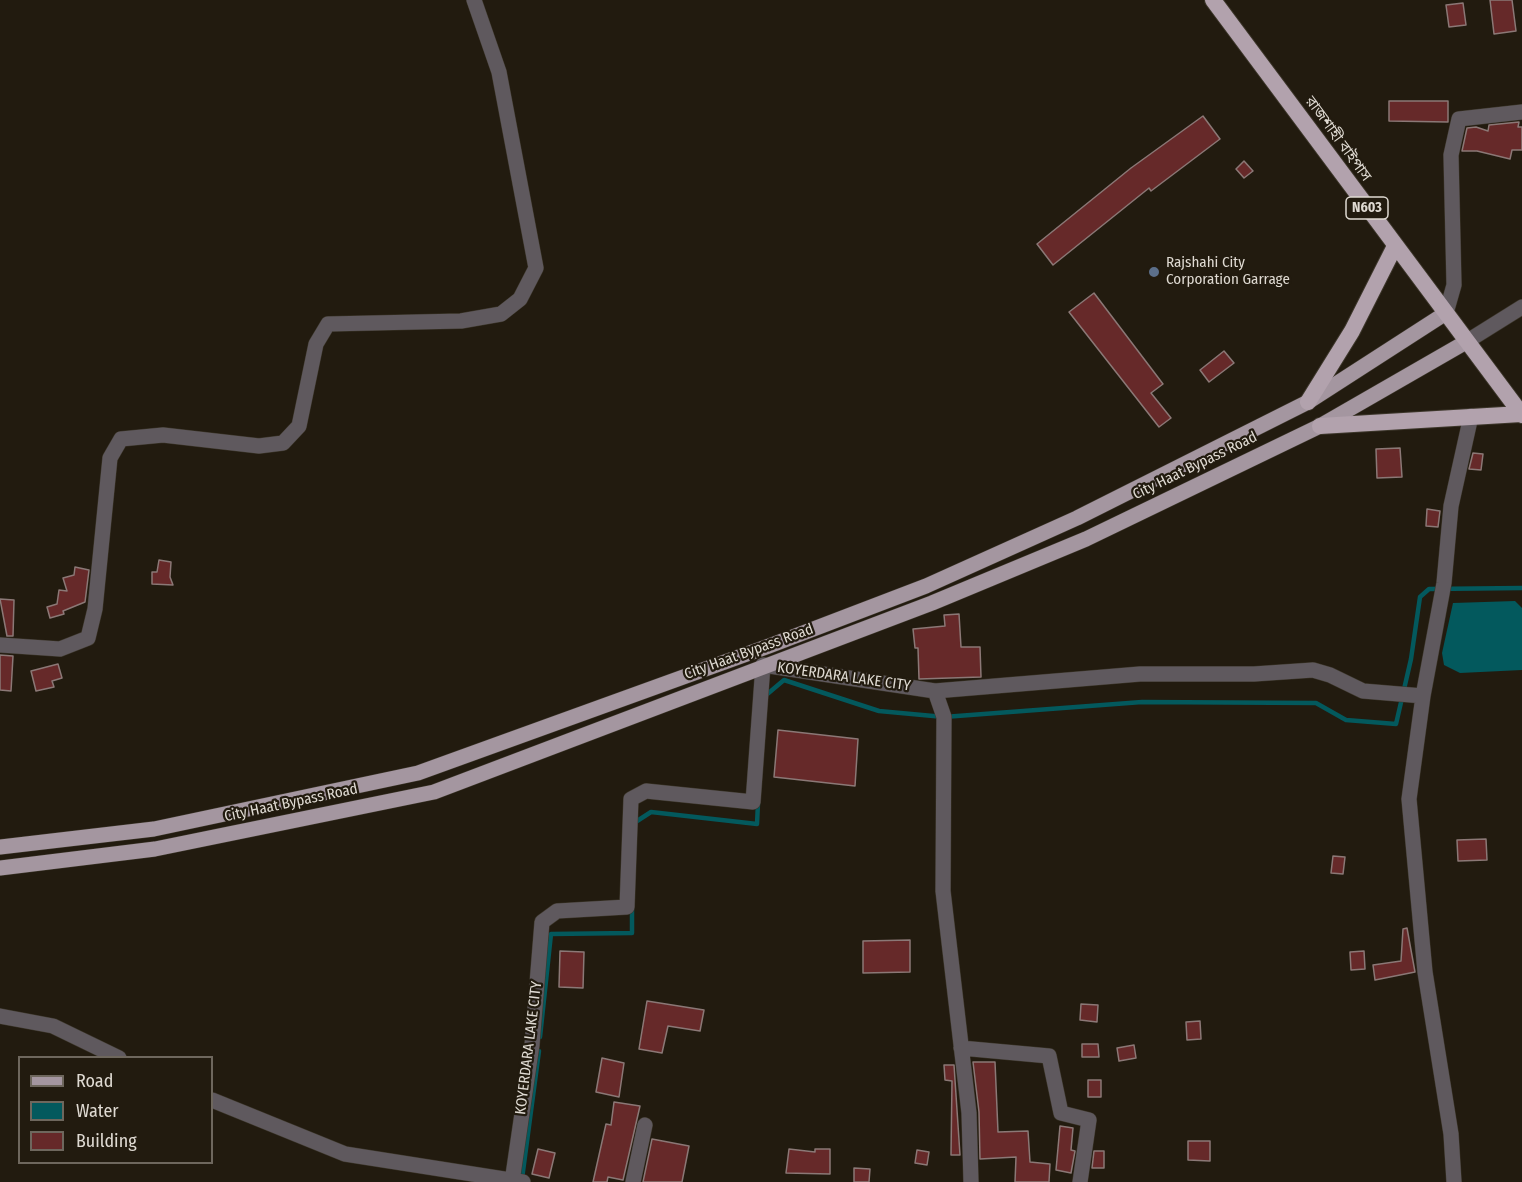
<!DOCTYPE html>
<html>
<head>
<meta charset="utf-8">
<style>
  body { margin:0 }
  #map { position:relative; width:1522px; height:1182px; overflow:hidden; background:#221b0f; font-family:"Fira Sans Condensed",sans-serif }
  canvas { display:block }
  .legend { position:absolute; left:18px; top:1056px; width:195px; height:108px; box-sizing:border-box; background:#221b0f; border:2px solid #6e675d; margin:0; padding:8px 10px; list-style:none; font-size:18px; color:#dfdad2 }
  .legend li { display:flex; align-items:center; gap:12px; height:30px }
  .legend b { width:30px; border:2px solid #6e675d }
</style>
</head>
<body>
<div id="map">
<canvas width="1522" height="1182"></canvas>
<ul class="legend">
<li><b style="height:8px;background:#a496a0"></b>Road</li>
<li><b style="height:16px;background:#03595d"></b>Water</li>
<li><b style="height:16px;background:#662929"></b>Building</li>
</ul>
</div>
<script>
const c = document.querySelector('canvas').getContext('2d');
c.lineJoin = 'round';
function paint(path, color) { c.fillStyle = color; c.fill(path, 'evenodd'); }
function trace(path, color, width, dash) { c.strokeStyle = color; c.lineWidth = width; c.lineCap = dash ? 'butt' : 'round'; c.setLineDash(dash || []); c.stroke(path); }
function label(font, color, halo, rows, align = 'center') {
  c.font = font + ' "Fira Sans Condensed","Noto Sans Bengali",sans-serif'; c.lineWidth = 4.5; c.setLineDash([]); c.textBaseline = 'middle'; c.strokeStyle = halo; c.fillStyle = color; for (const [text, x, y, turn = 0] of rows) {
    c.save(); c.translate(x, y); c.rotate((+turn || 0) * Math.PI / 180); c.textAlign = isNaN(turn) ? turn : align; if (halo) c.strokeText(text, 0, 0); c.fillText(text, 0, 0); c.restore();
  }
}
paint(new Path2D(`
  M1515 601 1522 608V670L1460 673 1444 665 1442 653 1453 603Z`), '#03595d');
trace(new Path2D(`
  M765 696 784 680 879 711 944 717 1142 702 1316 703 1346 720 1396 724 1411 659 1420 597 1429 589 1522 588
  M634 823 651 812 757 824 758 803
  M540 1037 551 934 632 933V909
  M522 1179 539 1051`), '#03595d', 4.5);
const building = new Path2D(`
  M1490 0H1512L1516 31 1494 34Z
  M1463 3 1466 25 1449 27 1446 5Z
  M1389 101H1448V122L1389 121Z
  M1203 116 1220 139 1151 191 1149 188 1053 265 1037 244 1131 168Z
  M1519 122 1518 127H1522V150H1512L1510 159 1477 151H1462L1467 128 1476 127 1488 131 1489 125Z
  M1244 161 1253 171 1244 178 1236 169Z
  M1094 293 1163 384 1151 393 1171 418 1159 427 1069 312Z
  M1224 351 1234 363 1209 382 1200 370Z
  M1400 448 1402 477 1377 478 1376 449Z
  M1473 453 1483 454 1481 470 1469 469Z
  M1427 509 1440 511 1438 527 1426 526Z
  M159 560 171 562 170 577 173 585 152 584V572H157Z
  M75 567 89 570 85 602 63 611 64 614 50 618 47 607 57 604 59 590 67 591 63 578 74 575Z
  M0 599 14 600 13 636H7Z
  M959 614 961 647H980L981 677 919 679 918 648H915L913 629 945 626 944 615Z
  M0 655 13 656 11 691 0 690Z
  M58 664 62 678 52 681 54 687 36 691 31 671Z
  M778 730 858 739 855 786 774 777Z
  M1486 839 1487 860 1458 861 1457 840Z
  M1333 856 1345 857 1343 874 1331 873Z
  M1407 928 1415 972 1375 980 1373 965 1401 961 1403 929Z
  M910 940V972L863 973V941Z
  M560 951 584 952 583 988 559 987Z
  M1364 951 1365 969 1351 970 1350 952Z
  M647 1001 704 1010 700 1031 668 1026 662 1053 639 1049Z
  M1081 1004 1098 1005 1097 1022 1080 1020Z
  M1200 1021 1201 1039 1187 1040 1186 1022Z
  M1082 1044H1098L1099 1057H1082Z
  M1134 1045 1136 1058 1119 1061 1117 1048Z
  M602 1058 624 1063 619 1097 596 1092Z
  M973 1062H995L998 1132 1028 1131 1030 1162 1050 1164 1049 1182H1015L1016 1157 980 1159 979 1112Z
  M944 1065H954L960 1155H951L952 1081 945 1080Z
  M1088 1080H1101V1097H1088Z
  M614 1102 640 1106 623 1180 608 1177 607 1182H593L606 1124 611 1125Z
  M1060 1126 1073 1128 1071 1150 1075 1151 1071 1173 1056 1170Z
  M652 1139 689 1146 682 1182H643Z
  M1188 1141H1210V1161L1188 1160Z
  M538 1149 555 1153 549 1178 532 1174Z
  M789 1149 815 1152V1149H830V1174L786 1173Z
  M917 1150 929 1152 927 1165 915 1163Z
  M1094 1151H1104V1168H1092Z
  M854 1168 870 1169 869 1182H854Z`);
paint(building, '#662929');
trace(building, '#8b7876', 1.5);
const minor = new Path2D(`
  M1446 313 1454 285 1451 155 1459 119 1522 112
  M1466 342 1522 307
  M0 645 60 649 88 638 95 609 110 458 121 439 163 435 259 446 283 443 299 426 316 344 328 324 461 321 501 314 520 299 536 268 499 72 474 0
  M935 691 944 717 943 891 969 1113 971 1182
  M0 1016 53 1026 119 1058
  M961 1048 1049 1056 1061 1113 1089 1120 1080 1182
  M212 1100 345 1154 523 1182
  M512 1182 532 1045 542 922 557 911 627 907 631 799 646 791 753 802 763 665 935 691 1140 674H1254L1313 670 1330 675 1363 691 1423 696
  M633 1182 645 1125
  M1454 1182 1451 1134 1425 972 1409 799 1423 696 1444 583 1451 506 1471 416`);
const primary = new Path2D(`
  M0 847 154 829 418 773 769 646 926 586 1077 518 1308 402 1446 313
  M0 868 155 849 434 792 932 603 1086 539 1320 426 1466 342`);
const trunk = new Path2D(`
  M1213 0 1522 415
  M1308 402 1352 331 1395 246
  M1320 426 1521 414`);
trace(minor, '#3c362a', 16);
trace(primary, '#3c362a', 16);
trace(trunk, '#3c362a', 18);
trace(minor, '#5f595e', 15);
trace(primary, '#a496a0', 15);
trace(trunk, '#b2a2ad', 16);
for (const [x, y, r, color] of [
  [1154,272,6,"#5c6f8a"]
]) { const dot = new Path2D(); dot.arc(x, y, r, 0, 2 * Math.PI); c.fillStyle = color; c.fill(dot); trace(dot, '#221b0f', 2); }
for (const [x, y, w] of [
  [1367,208,42]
]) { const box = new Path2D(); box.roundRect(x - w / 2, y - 11, w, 22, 4.5); c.fillStyle = '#221b0f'; c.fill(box); trace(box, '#dfdad2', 1.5); }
label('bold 14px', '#dfdad2', null, [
  ["N603",1367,208]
]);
label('15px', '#dfdad2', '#221b0f', [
  ["রাজশাহী বাইপাস",1338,139,54],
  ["City Haat Bypass Road",1195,466,-26],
  ["City Haat Bypass Road",749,652,-20],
  ["KOYERDARA LAKE CITY",844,677,8],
  ["City Haat Bypass Road",291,803,-12],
  ["KOYERDARA LAKE CITY",529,1048,-83]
]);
label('15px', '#dfdad2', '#221b0f', [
  ["Rajshahi City",1166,263],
  ["Corporation Garrage",1166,280]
], 'left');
</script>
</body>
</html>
